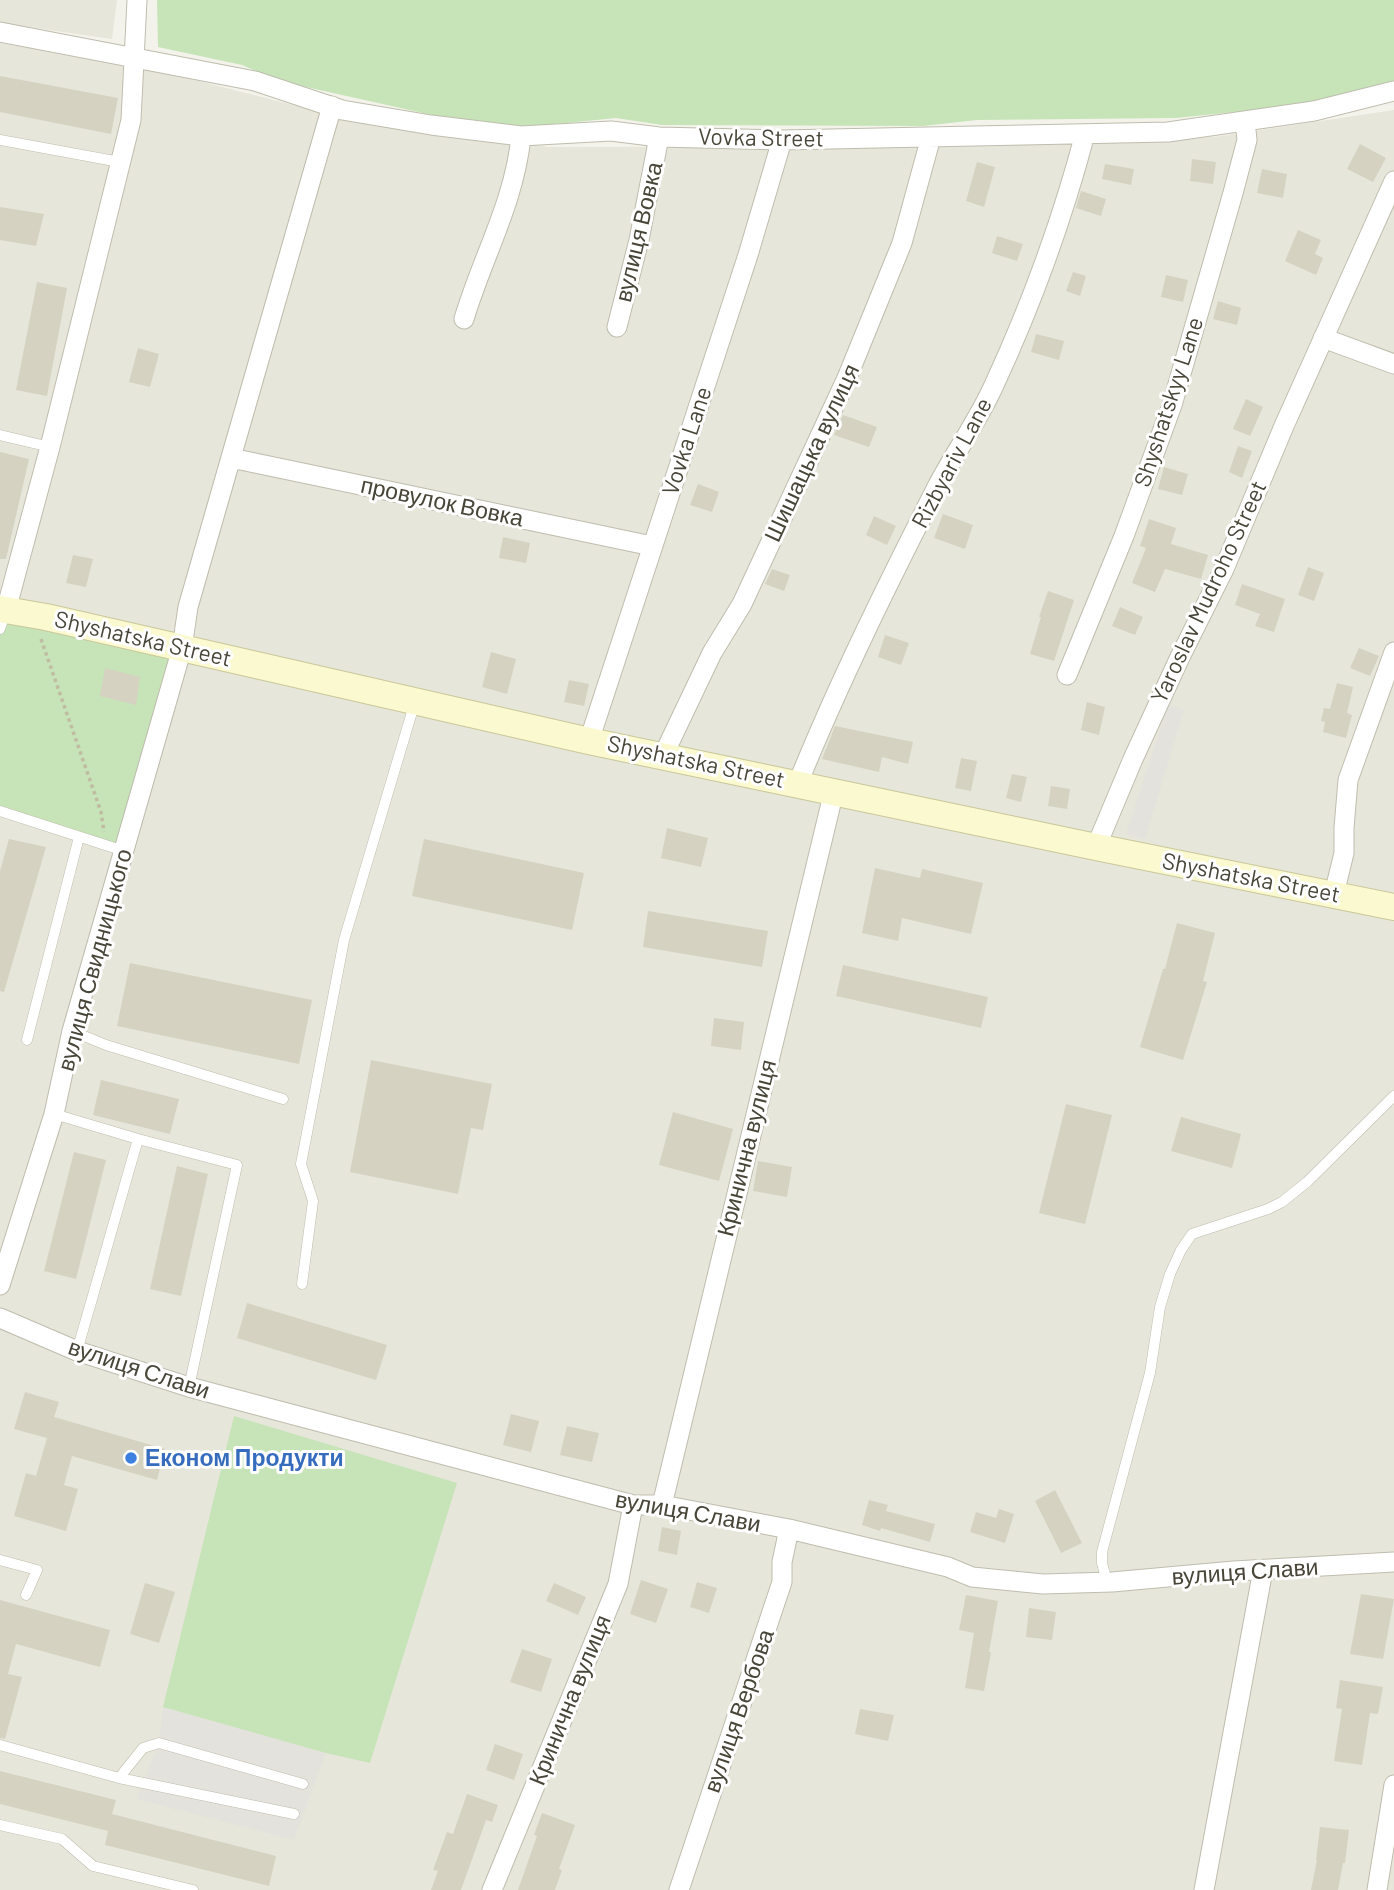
<!DOCTYPE html>
<html>
<head>
<meta charset="utf-8">
<style>
  body { margin:0 }
  canvas { display:block; background:#f4f3eb }
</style>
</head>
<body>
<canvas width="1394" height="1890"></canvas>
<script>
const c = document.querySelector('canvas').getContext('2d');
c.lineJoin = 'round';
function paint(path, color) { c.fillStyle = color; c.fill(path, 'evenodd'); }
function trace(path, color, width, dash) { c.strokeStyle = color; c.lineWidth = width; c.lineCap = dash ? 'butt' : 'round'; c.setLineDash(dash || []); c.stroke(path); }
function label(font, color, halo, rows, align = 'center') {
  c.font = font + ' Barlow,sans-serif'; c.lineWidth = 6; c.setLineDash([]); c.textBaseline = 'middle'; c.strokeStyle = halo; c.fillStyle = color; for (const [text, x, y, turn = 0] of rows) {
    c.save(); c.translate(x, y); c.rotate((+turn || 0) * Math.PI / 180); c.textAlign = isNaN(turn) ? turn : align; if (halo) c.strokeText(text, 0, 0); c.fillText(text, 0, 0); c.restore();
  }
}
paint(new Path2D(`
  M0 0H117L112 39 0 23Z
  M0 43 144 67 348 119 548 147 984 146 1214 137 1394 110V1890H0Z`), '#e7e6da');
paint(new Path2D(`
  M1168 705 1184 710 1145 839 1126 834Z
  M163 1707 326 1753 294 1840 136 1799 159 1743Z`), '#e4e2dc');
paint(new Path2D(`
  M157 0H1394V84L1293 106 1176 118 977 120 923 126 662 125 616 118 526 127 432 115 279 81 242 65 158 47Z
  M6 610 182 648 124 851 0 811V629Z
  M234 1416 457 1483 370 1763 326 1753 163 1707Z`), '#c6e4b8');
paint(new Path2D(`
  M0 76 118 98 111 134 0 112Z
  M1360 144 1386 158 1373 182 1347 169Z
  M1192 159 1216 162 1213 184 1190 181Z
  M977 162 995 167 984 207 966 201Z
  M1105 164 1134 169 1131 185 1102 179Z
  M1262 169 1287 174 1283 198 1257 193Z
  M1081 191 1106 199 1101 216 1076 208Z
  M0 207 44 214 36 246 0 240Z
  M1298 230 1321 240 1315 254 1323 258 1316 275 1285 261Z
  M997 236 1023 244 1017 261 992 253Z
  M1073 272 1086 276 1080 296 1066 291Z
  M1166 275 1188 280 1183 302 1161 297Z
  M37 282 67 288 47 396 16 390Z
  M1218 301 1241 308 1237 325 1213 319Z
  M1036 334 1064 341 1059 360 1031 352Z
  M138 348 159 354 150 387 129 382Z
  M1246 399 1263 407 1250 436 1233 429Z
  M843 415 877 427 869 447 834 435Z
  M1238 446 1252 451 1242 478 1229 472Z
  M0 452 29 459 6 559H0Z
  M1164 467 1188 474 1182 495 1158 489Z
  M698 484 719 492 712 512 690 505Z
  M943 514 973 525 965 549 934 538Z
  M874 516 896 526 887 545 866 535Z
  M1149 519 1176 528 1171 544 1208 555 1201 579 1165 569 1155 592 1132 583 1146 548 1140 546Z
  M503 537 530 543 526 563 499 558Z
  M73 555 93 559 86 587 66 583Z
  M1308 567 1324 573 1314 601 1298 595Z
  M772 569 790 575 784 591 765 584Z
  M1242 584 1285 599 1274 632 1255 626 1260 614 1235 605Z
  M1048 591 1074 600 1054 661 1030 654 1041 617H1039Z
  M1120 607 1143 617 1135 635 1112 626Z
  M885 635 909 643 901 665 878 657Z
  M1359 648 1379 656 1370 676 1350 668Z
  M491 652 516 659 507 694 482 687Z
  M105 668 140 677 136 705 100 696Z
  M569 680 589 684 584 706 564 702Z
  M1337 683 1353 687 1347 713 1352 715 1346 738 1323 732 1325 722 1321 721 1324 708 1330 709Z
  M1087 702 1105 707 1099 735 1081 730Z
  M835 726 913 742 908 764 882 757 879 772 822 759Z
  M961 758 977 761 971 791 955 788Z
  M1012 774 1027 777 1021 802 1006 798Z
  M1051 786 1070 789 1067 809 1048 806Z
  M667 828 708 838 701 867 661 858Z
  M9 839 46 847 4 992 0 991V871Z
  M424 839 584 873 572 930 412 896Z
  M875 868 920 878 922 869 983 883 971 934 902 918 898 941 862 933Z
  M648 911 768 931 762 967 643 947Z
  M1177 923 1215 933 1203 981 1207 982 1183 1060 1140 1047 1163 969H1165Z
  M130 963 312 1000 299 1064 117 1026Z
  M843 965 988 997 981 1028 836 996Z
  M714 1018 744 1022 741 1050 711 1046Z
  M371 1060 492 1084 483 1130 471 1128 458 1194 350 1172Z
  M101 1080 179 1099 170 1134 93 1115Z
  M1066 1104 1112 1115 1085 1224 1039 1213Z
  M673 1112 733 1129 719 1181 659 1165Z
  M1181 1117 1241 1134 1232 1168 1171 1151Z
  M74 1152 106 1160 76 1279 44 1271Z
  M758 1161 792 1167 787 1197 753 1191Z
  M177 1166 208 1174 181 1296 150 1289Z
  M247 1303 387 1345 376 1380 237 1338Z
  M25 1392 59 1402 54 1417 165 1449 157 1480 72 1456 64 1485 78 1489 66 1531 14 1516 26 1473 36 1476 47 1438 14 1429Z
  M511 1414 539 1421 531 1452 503 1445Z
  M567 1426 599 1433 592 1462 560 1455Z
  M1055 1490 1082 1543 1061 1553 1035 1501Z
  M869 1500 888 1505 886 1511 935 1524 930 1542 881 1528 880 1531 862 1525Z
  M999 1509 1014 1514 1005 1543 970 1532 976 1512 996 1518Z
  M662 1527 681 1531 677 1555 658 1551Z
  M641 1580 668 1589 656 1623 630 1614Z
  M697 1582 717 1588 709 1613 690 1607Z
  M145 1583 175 1592 159 1643 130 1634Z
  M554 1583 586 1597 578 1615 546 1601Z
  M1361 1594 1394 1599 1383 1659 1350 1654Z
  M966 1595 998 1601 989 1652H991L984 1691 965 1688 974 1633 959 1630Z
  M0 1600 110 1630 100 1667 16 1644 8 1674 22 1677 5 1739 0 1738Z
  M1029 1608 1056 1612 1052 1640 1026 1637Z
  M522 1649 552 1659 541 1692 510 1682Z
  M1340 1680 1383 1687 1378 1714 1370 1713 1362 1765 1334 1761 1342 1709 1336 1708Z
  M860 1709 894 1715 888 1741 855 1734Z
  M495 1744 523 1754 514 1780 486 1770Z
  M0 1771 116 1800 112 1814 276 1856 269 1886 105 1845 108 1831 0 1804Z
  M467 1794 498 1805 492 1822 486 1820 461 1890H431L438 1871 433 1870 447 1832 453 1834Z
  M542 1813 575 1825 559 1869 562 1870 555 1890H518L537 1836 534 1835Z
  M1320 1827 1349 1830 1345 1863H1343L1338 1890H1311L1317 1860H1316Z`), '#d5d2c1');
const lane = new Path2D(`
  M0 140 120 162
  M0 435 50 447
  M0 629 6 611
  M0 811 124 851
  M72 1031 106 1045 283 1099
  M27 1040 79 837
  M54 1114 138 1139 237 1165 189 1387
  M302 1284 313 1201 301 1164 344 940 415 702
  M77 1351 138 1139
  M0 1560 37 1570 26 1595
  M1107 1582 1102 1563V1552L1150 1373 1160 1307 1170 1274 1181 1250 1192 1234 1268 1209 1282 1202 1307 1182 1394 1096
  M0 1745 119 1778 143 1748 159 1743 303 1784
  M119 1778 294 1814
  M0 1825 62 1839 93 1866 193 1890`);
const street = new Path2D(`
  M0 32 255 81 342 110 431 125 521 136 611 131 659 137 782 140 1168 132 1314 111 1394 91
  M464 319C482 258 515 201 521 136
  M617 327 639 240 659 137
  M1323 338 1394 364
  M231 458 652 546
  M6 610 50 447 131 120 137 0
  M1067 675 1124 536 1172 405 1233 193 1247 140 1245 121
  M589 741 748 255 782 140
  M663 756 712 653 742 604 847 378 902 243 931 137
  M798 783C839 682 888 583 938 485 956 451 979 419 995 383 1031 305 1063 217 1085 134
  M1096 847 1133 759 1180 657 1224 569 1284 426 1394 181
  M1334 894 1344 853V828L1348 780 1394 652
  M0 1285 54 1114 72 1031 182 648 188 607 332 106
  M0 1318 77 1351 189 1387 633 1505H662L789 1529 948 1567 972 1577 1043 1584 1112 1582 1234 1571 1394 1562
  M662 1505 834 791
  M492 1890 618 1584 633 1505
  M679 1890 782 1582V1562L789 1529
  M1204 1890 1263 1570
  M1377 1890 1394 1785`);
const secondary = new Path2D(`
  M0 609 46 617 589 741 1096 847 1394 907`);
trace(lane, '#bfbdae', 11);
trace(street, '#bfbdae', 21);
trace(secondary, '#c9c89b', 28);
trace(new Path2D(`
  M41 639 101 812 104 832`), '#bfbca1', 3.5, [3.5, 3.5]);
trace(lane, '#fff', 10);
trace(street, '#fff', 19);
trace(secondary, '#faf9cf', 26);
for (const [x, y, r, color] of [
  [131,1458,7,"#3f7fe0"]
]) { const dot = new Path2D(); dot.arc(x, y, r, 0, 2 * Math.PI); c.fillStyle = color; c.fill(dot); trace(dot, '#fff', 2.5); }
label('23px', '#484539', '#fff', [
  ["Vovka Street",761,138,1],
  ["вулиця Вовка",639,232,-77],
  ["Shyshatskyy Lane",1169,402,-72],
  ["Vovka Lane",687,441,-72],
  ["Шишацька вулиця",812,453,-65],
  ["Rizbyariv Lane",952,463,-62],
  ["провулок Вовка",442,502,12],
  ["Yaroslav Mudroho Street",1209,592,-65],
  ["Shyshatska Street",143,639,13],
  ["Shyshatska Street",696,762,12],
  ["Shyshatska Street",1251,878,11],
  ["вулиця Свидницького",95,960,-75],
  ["Кринична вулиця",747,1148,-76],
  ["вулиця Слави",139,1369,18],
  ["вулиця Слави",688,1512,10],
  ["вулиця Слави",1245,1572,-4],
  ["Кринична вулиця",570,1700,-68],
  ["вулиця Вербова",739,1711,-71]
]);
label('bold 23px', '#366cbe', '#fff', [
  ["Економ Продукти",145,1458]
], 'left');
</script>
</body>
</html>
